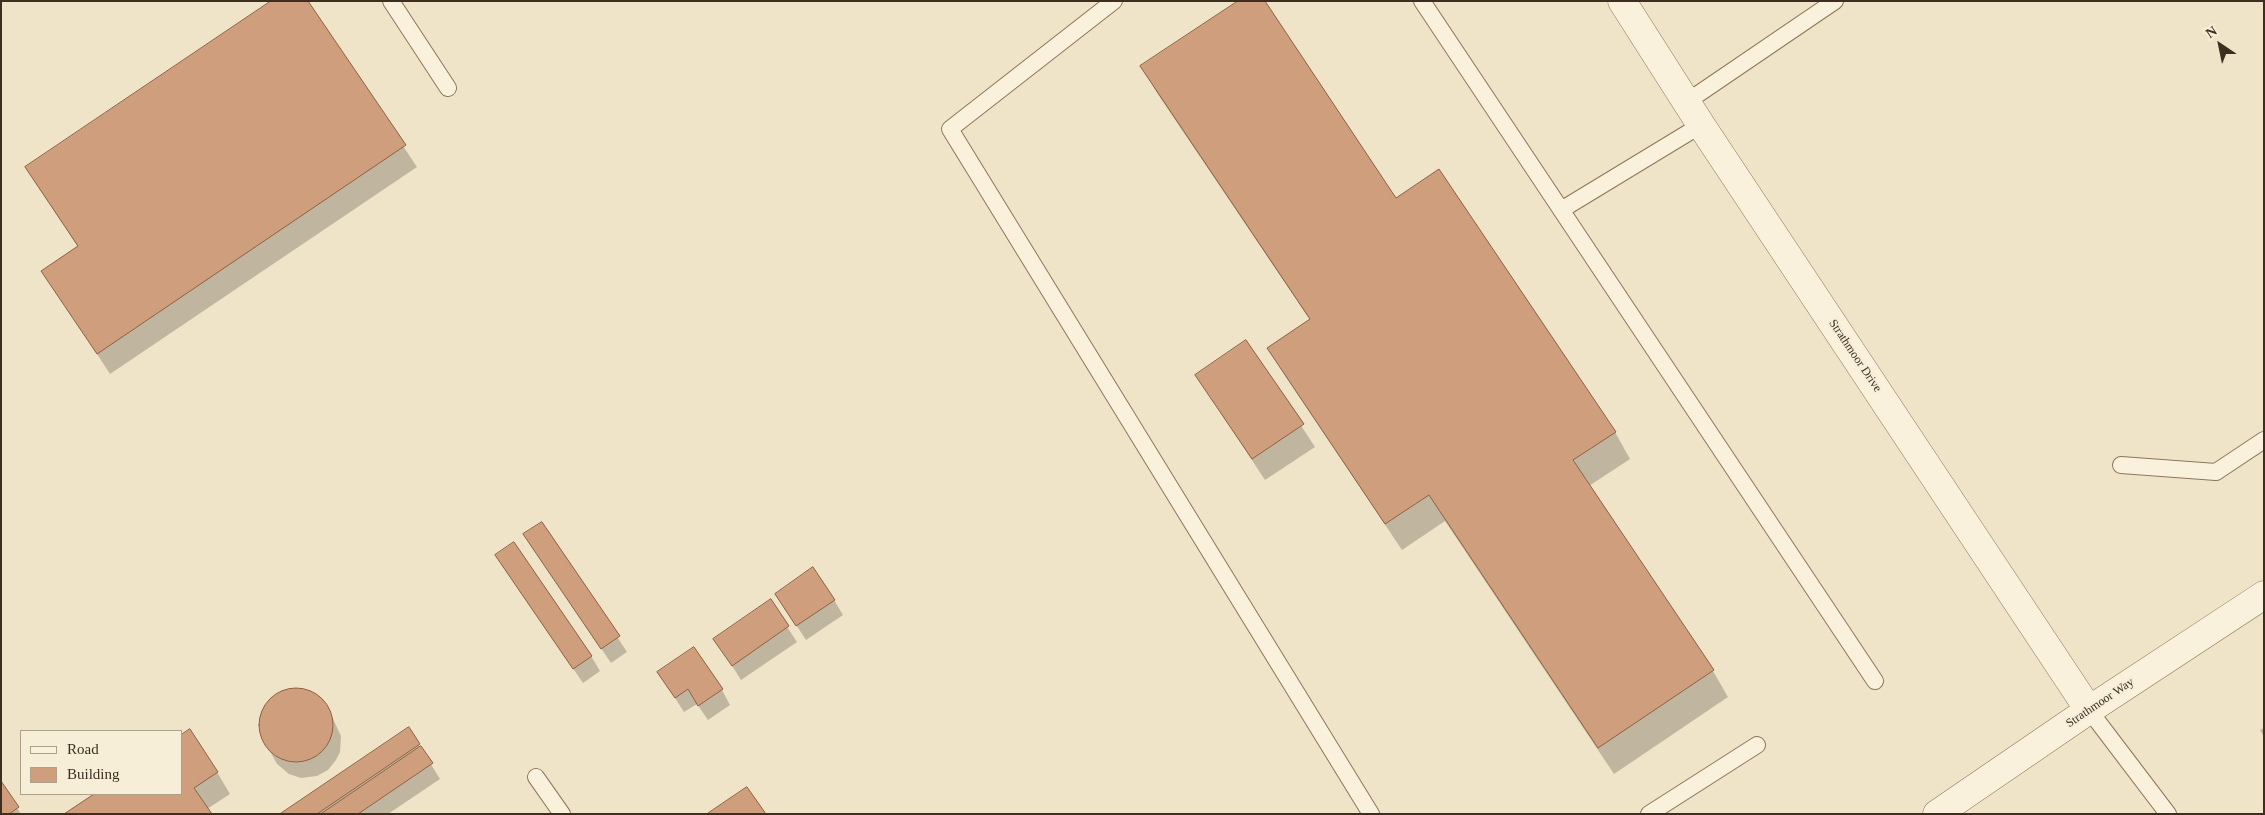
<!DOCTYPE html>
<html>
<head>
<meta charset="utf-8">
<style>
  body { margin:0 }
  #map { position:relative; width:2265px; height:815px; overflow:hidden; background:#f0e4c8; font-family:Georgia,serif }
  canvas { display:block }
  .frame { position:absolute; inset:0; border:2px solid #3d2e20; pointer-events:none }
  .legend { position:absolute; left:20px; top:730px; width:162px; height:65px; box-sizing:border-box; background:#f7eed8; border:1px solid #ada18e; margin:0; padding:6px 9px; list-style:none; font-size:15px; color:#3d2e20 }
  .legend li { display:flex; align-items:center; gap:10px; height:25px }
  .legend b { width:25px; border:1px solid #ada18e }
  .north { position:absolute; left:2195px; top:20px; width:50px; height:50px; -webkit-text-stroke:4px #f7eed8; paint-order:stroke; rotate:326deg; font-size:14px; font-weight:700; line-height:20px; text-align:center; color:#3d2e20 }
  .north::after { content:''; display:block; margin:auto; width:18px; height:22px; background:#3d2e20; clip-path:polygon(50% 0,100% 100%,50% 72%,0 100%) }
</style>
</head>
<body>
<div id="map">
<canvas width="2265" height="815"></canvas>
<div class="frame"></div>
<ul class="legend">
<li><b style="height:6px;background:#faf1dc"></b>Road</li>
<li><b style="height:14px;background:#cf9f7d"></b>Building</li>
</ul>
<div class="north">N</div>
</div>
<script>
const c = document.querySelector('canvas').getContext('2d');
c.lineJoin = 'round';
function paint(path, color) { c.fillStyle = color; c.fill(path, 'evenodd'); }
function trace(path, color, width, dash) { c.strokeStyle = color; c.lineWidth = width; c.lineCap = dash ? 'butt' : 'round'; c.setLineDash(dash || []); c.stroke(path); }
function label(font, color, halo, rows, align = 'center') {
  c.font = font + ' Georgia,serif'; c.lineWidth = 4.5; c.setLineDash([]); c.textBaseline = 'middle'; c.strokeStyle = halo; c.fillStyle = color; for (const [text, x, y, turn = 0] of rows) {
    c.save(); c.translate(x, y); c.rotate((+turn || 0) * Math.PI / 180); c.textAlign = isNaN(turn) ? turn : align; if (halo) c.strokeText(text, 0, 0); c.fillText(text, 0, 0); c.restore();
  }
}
paint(new Path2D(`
  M307 1 417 167 110 374 43 271 78 247 26 168Z
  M1142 67 1396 200 1615 432 1630 459 1589 486 1713 671 1728 697 1614 774 1445 521 1402 550 1284 374 1269 348 1310 320 1157 93Z
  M1246 341 1315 447 1265 480 1196 375Z
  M542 523 627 652 611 663 525 535Z
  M506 570 591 656 600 671 583 683Z
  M776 594 834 600 843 615 806 640Z
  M770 601 797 642 741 680 715 639Z
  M659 673 722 690 730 705 708 720 697 704 684 712Z
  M303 690 315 694 327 706 341 736 340 752 336 760 328 770 317 776 301 778 289 774 277 764 262 737 260 721 264 709 273 697 284 691Z
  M2264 728V737L2260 730Z
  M409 729 440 779 388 814H282Z
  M217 772 230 794 207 809 67 814 96 794H181Z
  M17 808 21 814H1Z`), '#0003');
const building = new Path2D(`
  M271 1H308L406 145 97 354 41 271 78 246 25 167Z
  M1238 1H1265L1396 198 1439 169 1616 432 1573 460 1714 670 1598 748 1429 495 1385 524 1267 348 1310 319 1140 66Z
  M1246 340 1304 424 1252 459 1195 375Z
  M542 522 620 636 601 649 523 534Z
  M514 542 592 656 573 669 495 555Z
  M813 567 835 600 796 626 775 594Z
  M771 599 789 626 732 666 713 639Z
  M694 647 723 689 698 706 688 689 675 698 657 672Z
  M259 725a37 37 0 1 1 74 0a37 37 0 1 1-74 0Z
  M409 727 420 744 317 814H280Z
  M190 729 218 772 194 788 212 814H64L94 794H181V735Z
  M421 746 433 763 358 814H321Z
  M1 781 19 807 9 814H1Z
  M747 787 766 814H707Z`);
paint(building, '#cf9f7d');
trace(building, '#8d5f41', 1);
const service = new Path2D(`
  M391 1 448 88
  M1114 1 950 129 1371 814
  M1422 1 1875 681
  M1688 101 1835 1
  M1561 210 1701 125
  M2121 465 2216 472 2264 440
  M2089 710 2168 814
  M536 777 562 814
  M1649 814 1757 745`);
const minor = new Path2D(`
  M1622 1 1701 125 2089 710
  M1937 814 2089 710 2264 595`);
trace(service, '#8d765c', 18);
trace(minor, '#8d765c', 29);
trace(service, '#faf1dc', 16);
trace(minor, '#faf1dc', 28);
label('12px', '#3d2e20', '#f7eed8', [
  ["Strathmoor Drive",1855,356,56],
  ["Strathmoor Way",2100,703,-34]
]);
</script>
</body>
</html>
